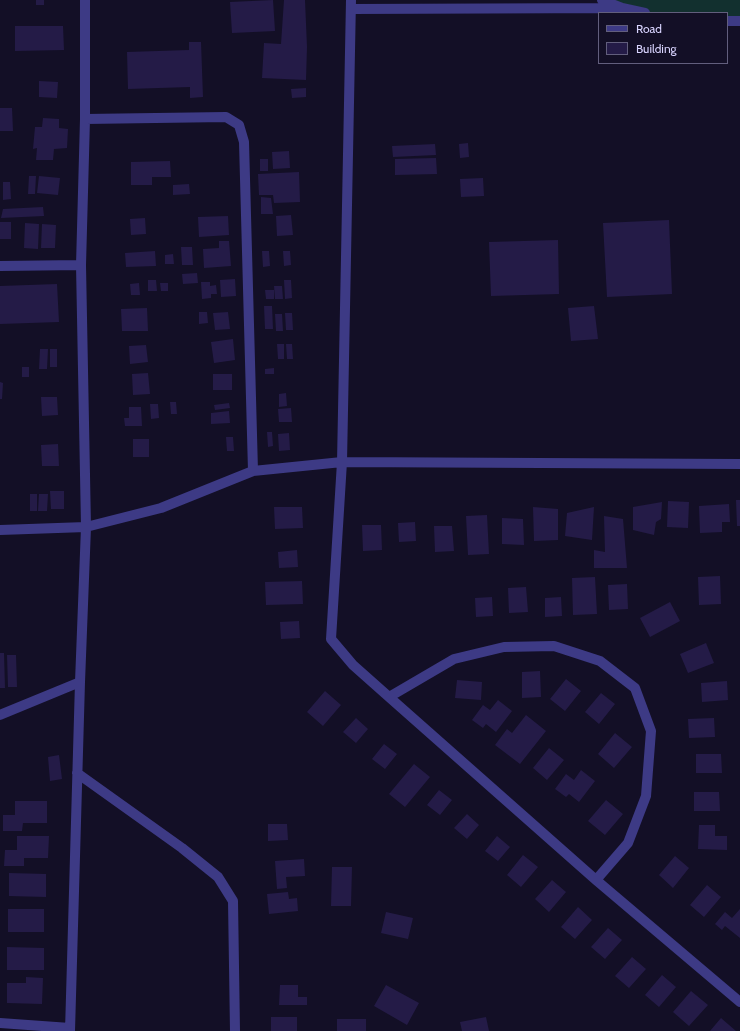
<!DOCTYPE html>
<html>
<head>
<meta charset="utf-8">
<style>
  body { margin:0 }
  #map { position:relative; width:740px; height:1031px; overflow:hidden; background:#130f26; font-family:Cabin,sans-serif }
  canvas { display:block }
  .legend { position:absolute; left:598px; top:12px; width:130px; height:52px; box-sizing:border-box; background:#130f26; border:1px solid #625e7d; margin:0; padding:5px 7px; list-style:none; font-size:12px; color:#d9d4ff }
  .legend li { display:flex; align-items:center; gap:8px; height:20px }
  .legend b { width:20px; border:1px solid #625e7d }
</style>
</head>
<body>
<div id="map">
<canvas width="740" height="1031"></canvas>
<ul class="legend">
<li><b style="height:5px;background:#3d3a85"></b>Road</li>
<li><b style="height:11px;background:#241b47"></b>Building</li>
</ul>
</div>
<script>
const c = document.querySelector('canvas').getContext('2d');
c.lineJoin = 'round';
function paint(path, color) { c.fillStyle = color; c.fill(path, 'evenodd'); }
function trace(path, color, width, dash) { c.strokeStyle = color; c.lineWidth = width; c.lineCap = dash ? 'butt' : 'round'; c.setLineDash(dash || []); c.stroke(path); }
paint(new Path2D(`
  M602 0H740V21H727V13H645Z`), '#12302f');
paint(new Path2D(`
  M36 0H44V5H36Z
  M273 0 275 31 232 33 230 2Z
  M284 0H305L307 47 306 80 262 78 264 43 281 44Z
  M15 26H63L64 50 15 51Z
  M189 42H201L203 97 190 98V87L128 89 127 52 189 50Z
  M39 81 58 82 57 98 39 97Z
  M306 88V97L292 98 291 89Z
  M0 108H12L13 131H0Z
  M43 118 59 119V128L68 129 67 148 54 149 53 160H36L37 148 33 149 35 127H42Z
  M468 143 469 157 460 158 459 144Z
  M435 144 436 155 393 157 392 146Z
  M289 151 290 168 273 169 272 152Z
  M436 158 437 174 395 175V159Z
  M260 159H268V171H260Z
  M170 161 171 177H152V185H131V162Z
  M299 172 300 202 274 203 273 195H259L258 174Z
  M29 176H36L35 194H28Z
  M39 176 60 178 58 195 37 193Z
  M483 178 484 196 461 197 460 179Z
  M3 182H10L11 199 3 200Z
  M189 184 190 194 173 195V185Z
  M261 197 271 198 273 214H261Z
  M43 207 44 216 1 218 3 209Z
  M291 215 293 235 277 236 276 216Z
  M228 216 229 235 199 237 198 217Z
  M145 218 146 234 131 235 130 219Z
  M669 220 672 294 607 297 603 223Z
  M0 222H11V239H0Z
  M25 223 39 224 38 249 24 248Z
  M42 224 56 225 55 248H41Z
  M558 240 559 294 491 296 489 242Z
  M219 241H229L231 266 204 268 203 249 219 248Z
  M181 247H192L193 265H182Z
  M155 251 156 266 126 267 125 253Z
  M262 251H269L270 266 263 267Z
  M283 251H290L291 265 284 266Z
  M173 254 174 264H165V255Z
  M197 273 198 283 183 284 182 274Z
  M235 279 236 296 221 297 220 280Z
  M148 280H156L157 291H148Z
  M284 280H291L292 298 285 299Z
  M201 282H210V286L216 285 217 294H211V298L202 299Z
  M139 283 140 295H131L130 284Z
  M160 283H168V291H161Z
  M57 284 59 322 0 324V286Z
  M274 286H282L283 299H275Z
  M265 290H274V299H266Z
  M264 306H272L273 329H265Z
  M594 306 598 339 571 341 568 308Z
  M147 308 148 331H122L121 309Z
  M199 312H207L208 323 199 324Z
  M228 312 230 329 215 330 213 313Z
  M285 313H292L293 330H286Z
  M275 314H282L283 331H276Z
  M233 339 235 360 214 363 211 342Z
  M277 344H284V359H278Z
  M286 344H292L293 359H287Z
  M146 345 148 362 130 364 129 346Z
  M40 349H48L47 369H39Z
  M50 349H57V367H50Z
  M22 367H29V377H22Z
  M274 368V374H265V369Z
  M148 373 150 394 133 395 132 374Z
  M213 374H232V390H213Z
  M0 382 3 383 2 399H0Z
  M286 393 287 406 279 407V394Z
  M41 397H57L58 415 42 416Z
  M170 402H176L177 414H171Z
  M229 403 230 408 215 410 214 405Z
  M150 404H158L159 418 151 419Z
  M129 407H141L142 426H125L124 418H129Z
  M291 408 292 422H279L278 409Z
  M229 411 230 423 211 424V413Z
  M267 432H272L273 446 268 447Z
  M289 433 290 450 279 451 278 434Z
  M226 437H233L234 451H227Z
  M133 439H149V457H133Z
  M58 444 59 466H42L41 445Z
  M50 491H64V509H51Z
  M30 494H37V511H30Z
  M39 494H48L47 511H38Z
  M736 500H740V526H737Z
  M668 501 689 502 688 528 667 527Z
  M662 502 661 519 656 522 654 535 633 530V507Z
  M729 504 730 522H722V532L700 533 699 506Z
  M274 507H302L303 528 275 529Z
  M533 507 558 509V540L534 541Z
  M594 507 592 540 565 536 567 513Z
  M487 515 489 554 468 555 466 516Z
  M604 516 623 519 627 568H594V550L605 552Z
  M502 518 523 519 524 545 502 544Z
  M415 522 416 541 399 542 398 523Z
  M362 525H381L382 550 363 551Z
  M434 526H452L454 551 435 552Z
  M297 550 298 567 279 568 278 552Z
  M720 576 721 604 699 605 698 577Z
  M595 577 597 614 573 615 572 578Z
  M302 581 303 604 266 605 265 582Z
  M627 584 628 609 609 610 608 585Z
  M526 587 528 612 509 613 508 588Z
  M492 597 493 616 476 617 475 598Z
  M561 597 562 616 545 617V598Z
  M670 602 680 621 650 637 640 618Z
  M299 621 300 638 281 639 280 622Z
  M706 643 714 663 688 673 680 654Z
  M0 653H4L5 688H0Z
  M7 655H16L17 687H8Z
  M540 671 541 697 522 698V672Z
  M566 679 581 691 565 711 550 699Z
  M457 680 482 682 481 700 455 698Z
  M727 681 728 700 702 702 701 683Z
  M325 691 341 705 323 726 307 712Z
  M601 693 615 704 599 724 585 712Z
  M498 700 512 711 496 732 486 724 483 728 472 720 483 705 490 710Z
  M526 715 546 731 520 764 495 745 507 729 512 733Z
  M356 718 368 729 356 743 343 732Z
  M714 718 715 737 689 738 688 719Z
  M615 733 632 747 614 768 598 754Z
  M384 744 397 754 385 769 372 759Z
  M549 748 564 760 547 780 533 768Z
  M696 754H721L722 773H696Z
  M59 755 62 779 50 781 48 757Z
  M414 764 430 777 405 807 389 794Z
  M581 770 595 781 579 802 569 794 566 797 555 789 566 774 574 780Z
  M439 790 452 800 440 815 427 805Z
  M694 792H719L720 811H694Z
  M606 800 623 814 605 835 588 821Z
  M15 801H47V823H23L22 831H3V815H15Z
  M467 814 479 825 467 839 454 828Z
  M268 824H287L288 840 268 841Z
  M699 825H715V836H727V850L698 849Z
  M17 836H49L48 858H24V866H4L5 850H17Z
  M497 836 510 847 498 861 485 851Z
  M523 855 538 867 521 887 507 875Z
  M675 856 689 868 673 888 659 875Z
  M304 859 305 876 286 877 287 888 277 889 275 861Z
  M332 867H352L351 906H331Z
  M9 873 46 874V897L9 896Z
  M552 880 566 892 549 912 535 899Z
  M707 885 721 897 704 917 690 905Z
  M288 892 289 899 297 898 298 911 269 914 267 894Z
  M578 907 592 920 575 939 561 927Z
  M8 909H44V932H8Z
  M740 909V938L725 926 722 930 715 924 725 912 732 918Z
  M386 912 413 918 408 939 381 933Z
  M608 928 622 940 605 959 591 947Z
  M7 947 44 948V970H7Z
  M632 957 646 969 629 988 615 976Z
  M662 975 676 987 659 1007 645 995Z
  M26 977 43 978 42 1004 7 1003V983H26Z
  M280 985H298V997H307V1005H279Z
  M386 985 419 1003 407 1025 374 1006Z
  M691 991 708 1005 689 1026 673 1012Z
  M271 1017H297V1031H271Z
  M486 1017 489 1031H462L460 1022Z
  M721 1018 736 1031H710Z
  M337 1019H366V1031H337Z`), '#241b47');
trace(new Path2D(`
  M351 0 342 462 331 639 353 665 389 697 596 880 740 1002
  M602 0 622 8 645 13
  M351 9 622 8
  M727 21H740
  M85 119 226 117 239 125 244 142 253 471
  M0 266 81 265
  M0 530 86 527 161 508 253 471 342 462 740 464
  M389 697 454 659 504 647 554 646 600 661 635 688 651 731 646 796 628 843 596 880
  M0 715 80 682
  M77 773 182 848 218 877 233 901 235 1031
  M0 1023 70 1028
  M70 1031 80 682 86 527 81 265 85 119V0`), '#3d3a85', 10);
</script>
</body>
</html>
